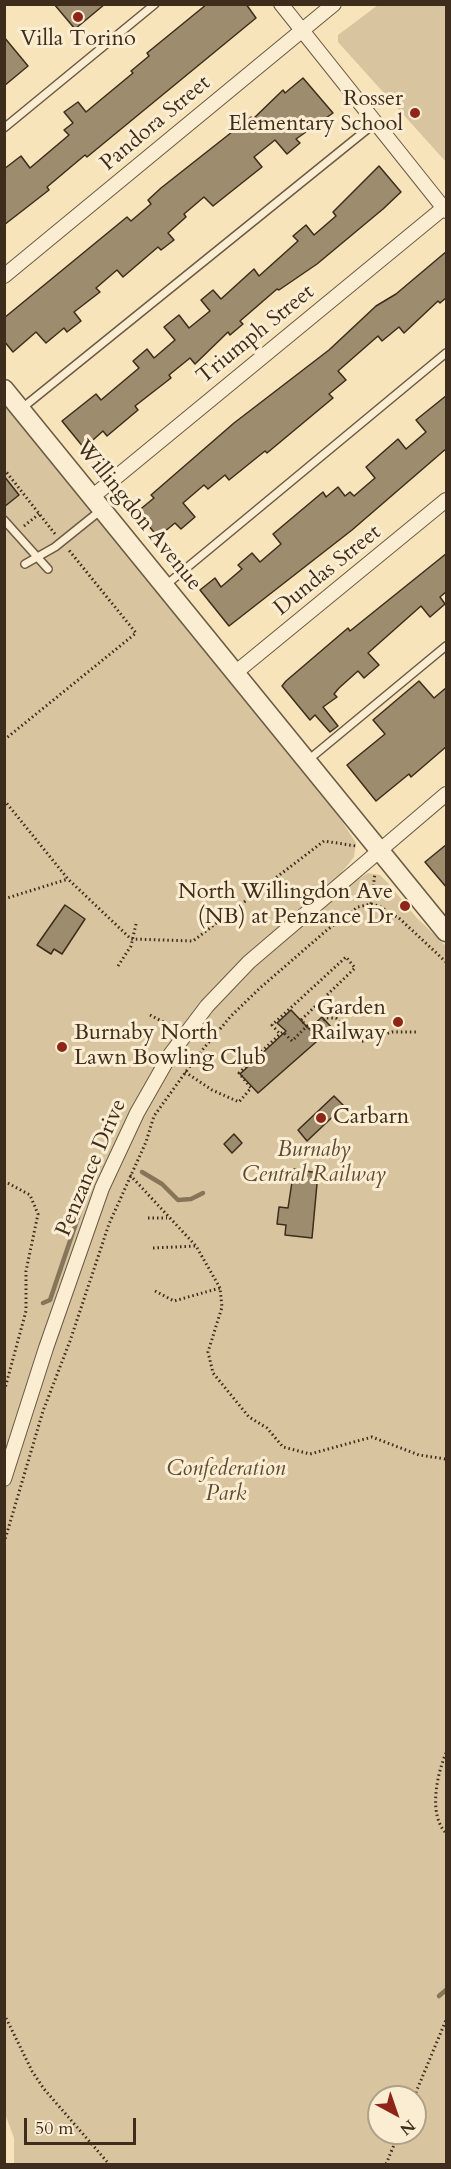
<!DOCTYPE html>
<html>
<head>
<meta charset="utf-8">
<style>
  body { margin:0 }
  #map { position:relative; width:451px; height:2169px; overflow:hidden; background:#f7e4ba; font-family:Cardo,serif }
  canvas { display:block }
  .frame { position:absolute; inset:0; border:6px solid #3e2c1c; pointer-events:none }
  .north { position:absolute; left:367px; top:2085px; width:60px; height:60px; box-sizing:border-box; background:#faedd2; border:2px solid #afa089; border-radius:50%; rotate:140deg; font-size:16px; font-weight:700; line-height:24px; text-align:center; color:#3e2c1c }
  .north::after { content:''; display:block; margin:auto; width:21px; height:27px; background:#8f2418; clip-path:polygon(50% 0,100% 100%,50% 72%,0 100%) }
  .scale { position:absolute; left:24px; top:2118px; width:112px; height:27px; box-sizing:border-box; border:3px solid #3e2c1c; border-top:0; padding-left:8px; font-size:18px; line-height:21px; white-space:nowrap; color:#3e2c1c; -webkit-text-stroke:4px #faedd2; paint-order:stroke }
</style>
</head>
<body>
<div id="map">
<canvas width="451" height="2169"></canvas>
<div class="frame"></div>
<div class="north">N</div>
<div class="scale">50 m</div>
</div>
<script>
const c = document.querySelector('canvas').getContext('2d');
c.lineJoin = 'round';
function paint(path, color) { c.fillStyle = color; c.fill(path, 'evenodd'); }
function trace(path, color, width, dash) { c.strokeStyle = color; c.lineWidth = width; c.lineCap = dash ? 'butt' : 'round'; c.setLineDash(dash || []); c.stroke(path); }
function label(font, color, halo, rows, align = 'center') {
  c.font = font + ' Cardo,serif'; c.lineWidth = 6; c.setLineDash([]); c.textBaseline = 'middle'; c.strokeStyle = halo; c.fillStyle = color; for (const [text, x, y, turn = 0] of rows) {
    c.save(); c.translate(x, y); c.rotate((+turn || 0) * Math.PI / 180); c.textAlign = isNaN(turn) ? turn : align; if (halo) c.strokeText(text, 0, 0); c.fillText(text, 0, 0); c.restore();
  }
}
paint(new Path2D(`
  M378 5H446V162L338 42V35Z
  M5 402 332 806 356 843 354 857 342 872 352 883 368 873 380 875 387 882 417 918 446 946V2164H14V2138L5 2114ZM379 2097H415V2133H379Z`), '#d8c59f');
trace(new Path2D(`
  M142 1172 162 1184 178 1200 191 1199 203 1193
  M43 1303 50 1300 90 1182 93 1162
  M439 1996 446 1990`), '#87755a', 4.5);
const building = new Path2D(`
  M54 4H105L75 29Z
  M207 4H246L256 18 87 157 85 155 47 187 49 190 4 225V169L21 156 30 168 69 135 64 130 73 123 64 112 78 102 86 112 133 73 131 71 149 56 147 53Z
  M4 37 28 66 4 86Z
  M303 78 333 113 296 139 300 143 287 154 275 140 254 157 262 167 213 206 204 197 184 214 186 217 168 233 174 240 161 250 158 247 123 277 117 270 96 288 100 292 74 312 81 321 67 332 64 328 46 343 36 332 13 352 4 341V318L127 217 131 221 151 204 148 200 161 188 251 117 253 119 283 90 285 93Z
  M379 166 401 192 383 209 317 264 279 290 277 289 240 321 243 324 230 335 228 332 195 364 190 358 169 375 171 378 135 406 138 410 107 436 103 431 84 448 62 421 96 394 101 400 139 368 133 361 147 349 154 358 175 340 164 327 179 315 189 328 210 311 201 300 213 290 221 299 254 269 259 276 298 241 293 236 306 225 314 235 336 216 333 212Z
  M447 251V297L440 303 438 301 404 333 399 327 382 341 378 336 338 371 346 380 329 394 333 398 267 453 265 451 229 480 225 475 208 489 204 485 183 503 195 517 181 529 175 523 158 537 137 512 154 498 151 495 234 423 329 350 376 306 396 294Z
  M447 395V448L352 530 229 626 200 590 215 578 221 587 242 569 238 565 252 553 260 562 281 544 273 534 323 492 326 497 338 487 345 496 350 492 354 496 375 478 366 467 398 439 406 449 426 432 416 420Z
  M4 476 19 495 4 507Z
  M447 553V591L440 597 445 604 430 617 421 606 368 653 379 665 364 678 358 671 339 688 334 694 337 697 323 707 338 726 330 732 315 715 310 720 282 686 286 681 348 628 350 631Z
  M419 681 434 698 447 687V746L411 777 409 774 376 801 347 765 385 734 373 720Z
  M447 844V888L425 862Z
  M65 905 85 919 62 954 54 949 51 954 37 945Z
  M291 1010 309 1029 322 1017 332 1028 258 1093 240 1074 286 1031 277 1023Z
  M334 1096 344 1106 307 1141 298 1130Z
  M234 1134 242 1143 232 1153 224 1144Z
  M294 1169 318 1173 312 1238 285 1235 286 1225 277 1224 279 1207 288 1208Z`);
paint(building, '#9e8c6e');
trace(building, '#3e2c1c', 1.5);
const service = new Path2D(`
  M4 128 155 4
  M21 409 375 123
  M4 520 48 569
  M25 564 55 547 101 510
  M166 585 446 353
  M307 761 446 646`);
const minor = new Path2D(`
  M281 4 446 211
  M4 276 334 4
  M92 497 446 206
  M235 673 446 500
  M4 1479 46 1348 102 1188 137 1113 170 1055 207 1006 249 962 446 794`);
const tertiary = new Path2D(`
  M4 389 446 932`);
trace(service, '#6c5a44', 10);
trace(minor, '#6c5a44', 16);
trace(tertiary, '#6c5a44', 21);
trace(new Path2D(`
  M4 469 55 534
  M24 526 39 514
  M4 740 136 633 68 549
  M4 800 68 879 131 939 193 941 324 841 356 846
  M4 899 68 879
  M371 904 375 873
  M118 966 131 946 136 924
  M150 1015 173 1027 172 1030
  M307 1026 312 1031 326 1018H336L360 1042 392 1032H418
  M185 1072 212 1090 239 1102 251 1088 239 1073 280 1034 283 1032 292 1041 307 1026 301 1020 355 968 346 957 272 1025 280 1034
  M130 1175 196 1246 220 1288
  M4 1181 30 1195 38 1214 26 1271V1311L4 1392
  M148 1218H167
  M153 1248 196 1246
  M155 1291 174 1301 220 1288 222 1307 208 1352 213 1373 249 1417 267 1428 283 1447 310 1454 372 1437 419 1455 446 1459
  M4 1543 43 1411 70 1341 109 1224 146 1142 154 1116 198 1055 231 1016 260 988 327 930 358 907 371 904 379 906 400 919 446 962
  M446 1753C437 1774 428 1815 446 1833
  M4 2014 32 2071 44 2089 109 2164
  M414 2097 446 2020
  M386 2164 399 2133`), '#3e2c1c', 3, [1.5, 3]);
trace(service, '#faedd2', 7);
trace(minor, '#faedd2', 14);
trace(tertiary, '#faedd2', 18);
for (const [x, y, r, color] of [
  [78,17,6,"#8f2418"],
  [415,113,6,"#8f2418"],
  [405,906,6,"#8f2418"],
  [398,1022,6,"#8f2418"],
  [62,1047,6,"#8f2418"],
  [321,1118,6,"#8f2418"]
]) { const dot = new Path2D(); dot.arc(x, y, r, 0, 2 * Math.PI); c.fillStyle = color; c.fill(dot); trace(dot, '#faedd2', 2); }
label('22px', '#3e2c1c', '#faedd2', [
  ["Villa Torino",78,40,"center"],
  ["Rosser",403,100],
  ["Elementary School",403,125],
  ["North Willingdon Ave",393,893],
  ["(NB) at Penzance Dr",393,918],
  ["Garden",386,1009],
  ["Railway",386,1034],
  ["Burnaby North",74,1034,"left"],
  ["Lawn Bowling Club",74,1059,"left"],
  ["Carbarn",333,1118,"left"]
], 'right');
label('22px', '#3e2c1c', '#faedd2', [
  ["Pandora Street",156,124,-40],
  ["Triumph Street",256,335,-39],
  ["Willingdon Avenue",138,516,51],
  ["Dundas Street",328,571,-39],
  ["Penzance Drive",92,1168,-67]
]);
label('italic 22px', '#5d4b36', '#faedd2', [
  ["Burnaby",314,1151],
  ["Central Railway",314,1176],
  ["Confederation",226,1470],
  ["Park",226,1495]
]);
</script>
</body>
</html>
